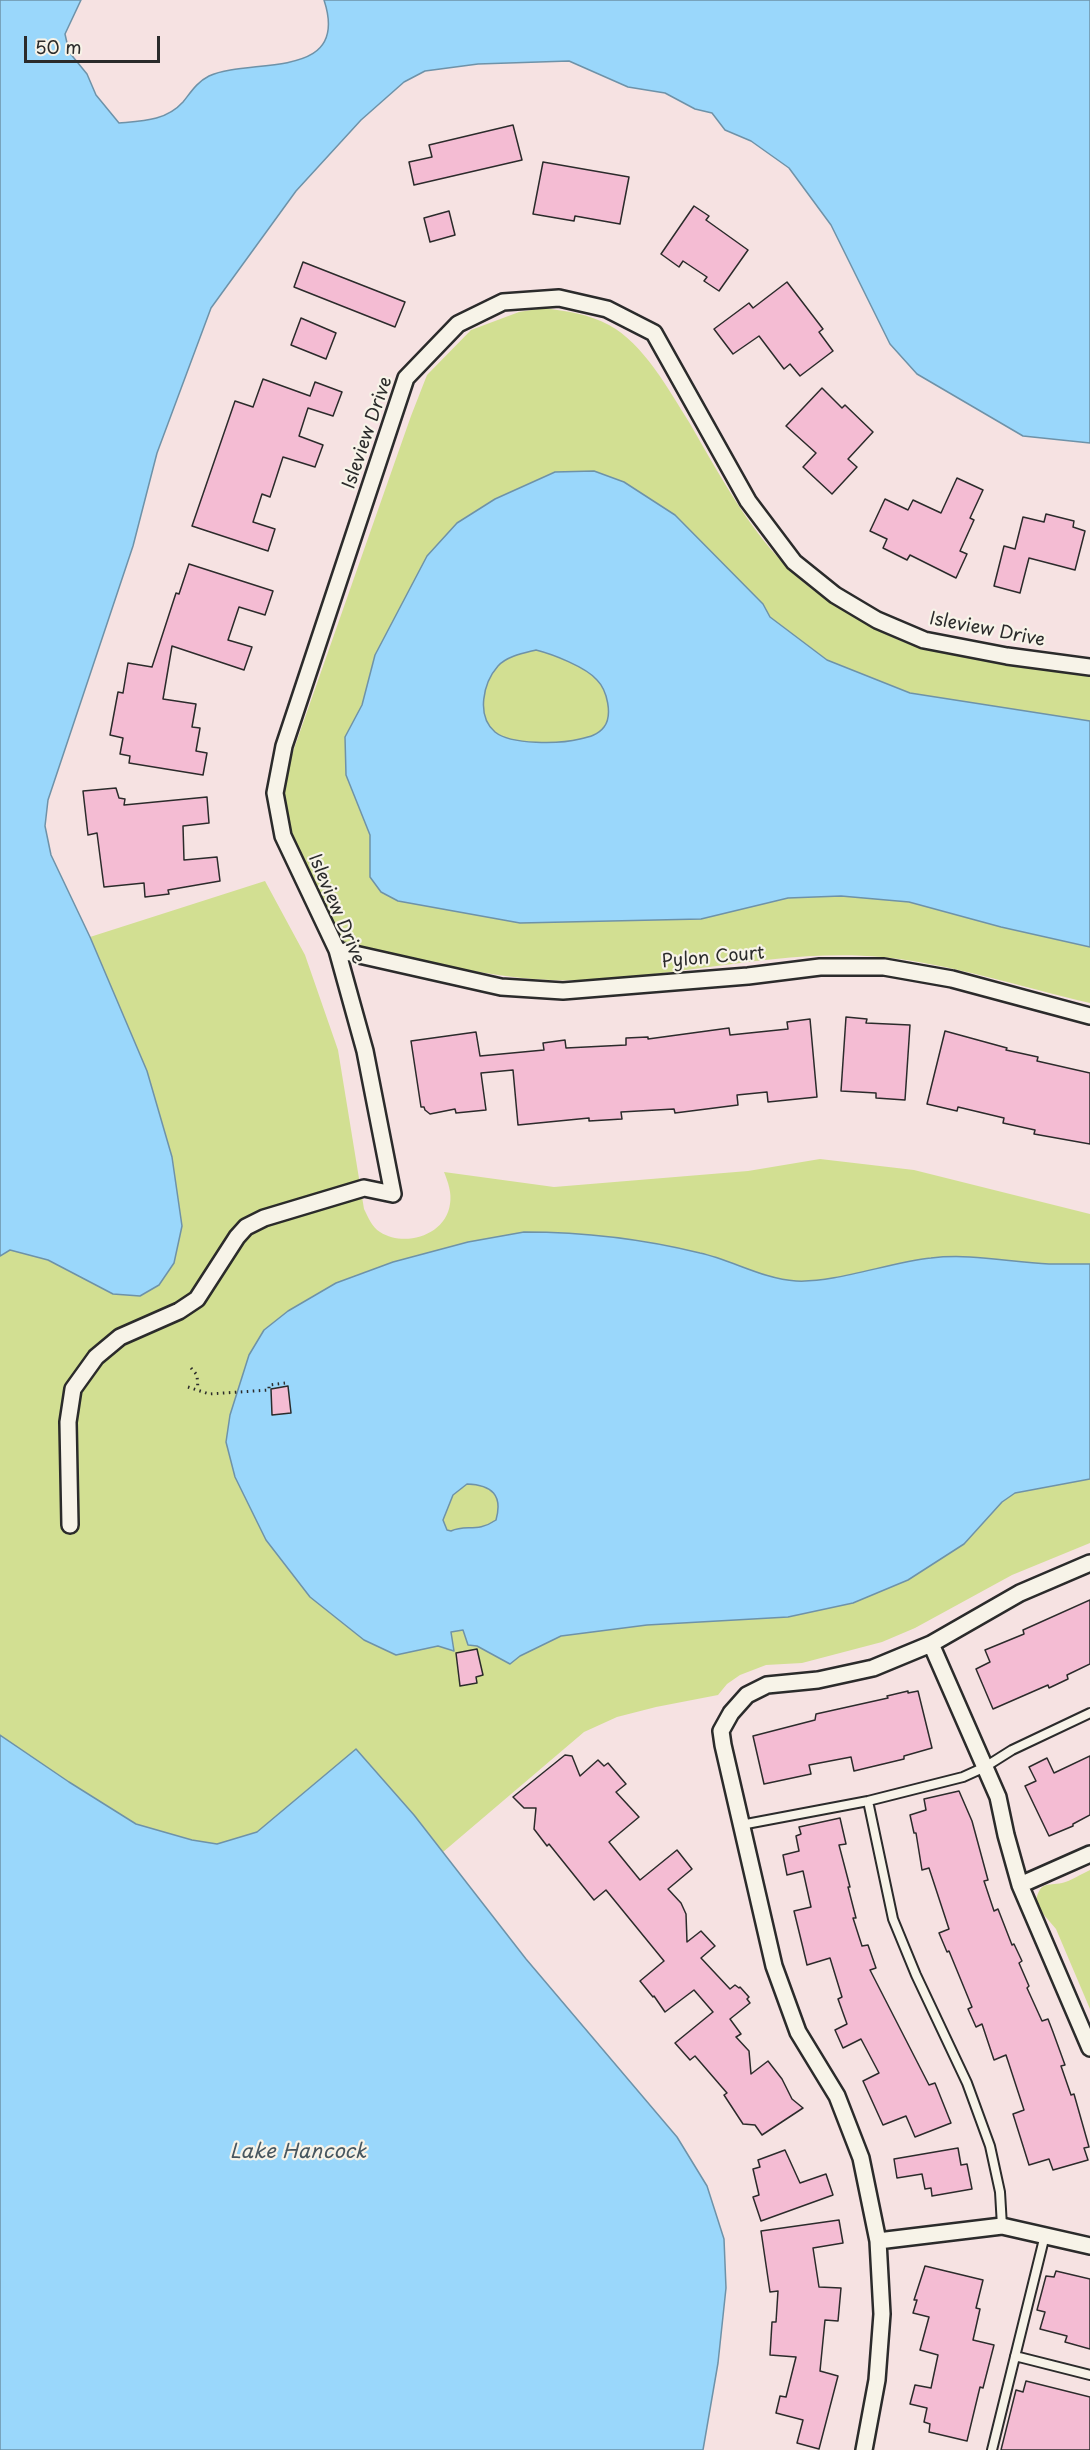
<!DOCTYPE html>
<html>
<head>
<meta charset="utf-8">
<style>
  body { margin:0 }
  #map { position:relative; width:1090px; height:2450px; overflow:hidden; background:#f6e2e2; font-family:"Playpen Sans",sans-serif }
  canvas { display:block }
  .scale { position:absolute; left:24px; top:36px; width:136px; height:27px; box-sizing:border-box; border:3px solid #2b2b2b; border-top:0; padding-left:8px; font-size:18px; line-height:21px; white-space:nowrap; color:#2b2b2b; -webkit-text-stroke:4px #f7f3e8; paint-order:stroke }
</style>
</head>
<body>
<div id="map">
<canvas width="1090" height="2450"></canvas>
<div class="scale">50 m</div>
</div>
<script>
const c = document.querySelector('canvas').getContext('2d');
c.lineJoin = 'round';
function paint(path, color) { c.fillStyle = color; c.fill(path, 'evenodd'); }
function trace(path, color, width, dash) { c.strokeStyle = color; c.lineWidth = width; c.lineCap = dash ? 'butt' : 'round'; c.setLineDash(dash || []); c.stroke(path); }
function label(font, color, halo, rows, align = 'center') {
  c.font = font + ' "Playpen Sans",sans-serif'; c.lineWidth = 4.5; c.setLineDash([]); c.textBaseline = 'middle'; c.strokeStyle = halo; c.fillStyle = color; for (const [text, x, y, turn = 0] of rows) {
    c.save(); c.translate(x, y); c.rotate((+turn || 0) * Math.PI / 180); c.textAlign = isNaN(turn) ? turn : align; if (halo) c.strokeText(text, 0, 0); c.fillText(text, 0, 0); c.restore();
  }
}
paint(new Path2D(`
  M544 308C566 311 589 314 609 325 643 343 669 390 689 422 725 484 762 556 823 597 850 615 880 633 911 645 931 652 956 654 978 657 1015 662 1053 667 1090 672V1003C1021 987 952 964 882 957 774 947 660 983 551 980 481 977 410 958 342 941 325 914 282 833 281 803 281 796 282 787 283 780L411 416 427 375 471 330 519 312Z
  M265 881 305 955 338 1050 364 1209C368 1217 372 1227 380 1232 405 1248 446 1235 450 1204 452 1193 448 1182 444 1172L554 1187 748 1171 820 1159 914 1170 1090 1214V1543L1012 1575 915 1628 882 1642 802 1663 766 1665 740 1675 727 1684 718 1695 656 1707 617 1717 584 1732 443 1852 390 1788 298 1798 257 1832 217 1844 192 1840 136 1824 69 1782 0 1735V1256L10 1250 48 1260 113 1293 182 1226 172 1157 147 1071 90 937Z
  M1090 1870V2009L1056 1929 1038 1908 1036 1901C1040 1881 1047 1886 1062 1883 1071 1881 1081 1874 1090 1870Z`), '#d2df92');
const water = new Path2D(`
  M0 0H81L65 34 69 52 87 74 96 95 119 123C142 121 166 121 183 102 191 92 197 82 209 76 250 57 351 82 324 0H1090V443L1023 436 917 374 890 344 831 225 789 168 751 141 725 130 712 113 695 109 665 93 628 87 569 61 478 64 425 71 404 82 361 120 296 191 211 308 157 453 133 546 48 800 45 826 51 855 90 937 147 1071 172 1157 182 1226 174 1263 159 1285 140 1296 113 1294 48 1260 10 1250 0 1256Z
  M594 471 624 482 675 515 763 604 770 617 827 660 910 693 1090 721V947L1001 927 909 902 841 896 788 898 701 919 520 923 398 901 381 892 370 877V835L346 775 345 737 362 705 375 655 427 556 457 523 495 499 555 472ZM536 650C552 654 586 667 597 680 607 690 613 715 604 727 598 735 589 737 580 739 560 744 511 745 495 732 476 716 483 683 498 666 507 656 524 653 536 650Z
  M524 1232C583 1232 643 1239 700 1253 732 1260 763 1279 796 1281 836 1283 890 1262 931 1258 970 1253 1009 1262 1049 1264 1063 1264 1076 1264 1090 1264V1479L1015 1493 1002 1502 964 1544 908 1580 853 1603 788 1617 647 1625 561 1636 520 1656 510 1664 477 1646 468 1645 463 1630 451 1632 454 1651 438 1646 396 1655 364 1640 310 1597 266 1540 235 1477 226 1442 230 1415 249 1355 264 1330 288 1311 336 1283 393 1262 468 1242ZM467 1484C492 1485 503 1495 496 1520 477 1533 466 1524 451 1531L447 1530 443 1520 453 1495Z
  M0 1735 69 1782 136 1824 192 1840 217 1844 257 1832 356 1749 414 1815 526 1959 677 2137 707 2186 724 2239 726 2288 718 2363 703 2450H0Z`);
paint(water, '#9ad7fb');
trace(water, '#6e92a8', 1.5);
const building = new Path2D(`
  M513 125 522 160 414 185 409 162 432 157 429 145Z
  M543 162 629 177 620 224 575 216 574 221 533 214Z
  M694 206 709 216 706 220 748 250 719 291 704 281 707 277 683 261 679 267 661 254Z
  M449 211 455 235 430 242 424 218Z
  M303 262 405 302 395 327 294 287Z
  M787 282 823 329 819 332 833 351 800 376 790 364 784 369 759 336 733 354 714 329 749 303 753 308Z
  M301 318 336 333 326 359 291 345Z
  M263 379 310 396 315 382 342 392 333 416 308 408 299 436 323 445 315 467 283 457 270 497 262 494 253 522 275 529 268 551 192 526 235 401 253 407Z
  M822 388 842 408 845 405 873 432 848 459 857 467 832 494 803 467 816 453 786 426Z
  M957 478 983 490 970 518 974 520 960 551 967 554 956 578 910 555 907 560 883 548 887 539 870 531 885 499 908 510 913 500 941 513Z
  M1046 514 1074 521 1073 527 1085 531 1075 570 1029 558 1020 593 994 586 1004 546 1015 549 1023 517 1044 522Z
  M189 564 273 591 265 615 239 607 228 640 252 647 244 670 172 646 163 699 196 704 192 727 200 728 196 751 207 753 203 775 129 763 130 756 120 754 123 738 110 735 118 692 123 693 128 663 152 667 176 593 179 594Z
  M116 788 119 798 125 799 124 805 207 797 209 823 183 826 184 860 217 857 220 881 168 890 169 894 145 897 144 883 104 887 97 833 88 835 83 791Z
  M846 1017 867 1019 866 1023 910 1025 905 1100 876 1098V1093L841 1091Z
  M810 1019 817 1097 768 1102 767 1092 737 1095 738 1105 675 1113 674 1109 621 1112 622 1119 589 1121V1118L518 1125 513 1070 481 1073 486 1110 456 1113 455 1109 430 1114 425 1110 424 1107H421L411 1041 476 1032 480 1056 544 1050 543 1043 565 1040 566 1048 626 1045V1038L648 1037V1039L729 1028 730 1035 788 1029 787 1022Z
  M945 1031 1007 1048 1006 1050 1038 1057 1037 1061 1090 1073V1144L1034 1134 1035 1130 1003 1123 1004 1118 958 1107 957 1111 927 1104Z
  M288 1386 291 1413 272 1415 271 1389Z
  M1090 1600V1664L1067 1675 1068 1679 1049 1688 1048 1685 993 1709 976 1669 990 1662 985 1650 1024 1634 1023 1630Z
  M477 1649 483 1675 476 1677 477 1683 460 1686 456 1653Z
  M908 1691V1693L918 1691 932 1748 904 1756V1759L854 1771 851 1757 809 1765 811 1774 764 1784 753 1736 815 1720 816 1714 888 1698 887 1696Z
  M565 1755 572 1756 580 1776 598 1760 604 1766 608 1763 626 1784 616 1792 639 1817 609 1842 640 1880 677 1850 692 1869 668 1889 681 1903 686 1914 687 1942 701 1931 715 1946 701 1958 730 1989 735 1985 739 1988 740 1987 749 1997 747 1999 750 2003 730 2019 741 2034 736 2037 749 2051 751 2074 768 2061 782 2079 792 2099 803 2108 762 2135 755 2125 743 2124 724 2095 727 2093 695 2056 690 2060 675 2043 713 2012 694 1990 665 2012 654 1996 653 1997 640 1981 664 1961 606 1890 594 1900 549 1844 547 1846 534 1829 536 1808H524L513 1797Z
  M1090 1756V1815L1073 1824V1826L1049 1836 1025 1786 1036 1781 1029 1767 1047 1758 1054 1773Z
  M959 1791 972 1821 988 1880 984 1881 994 1911 998 1909 1012 1945 1014 1944 1022 1961 1019 1963 1029 1986 1027 1988 1042 2021 1048 2019 1053 2032 1065 2065 1061 2066 1071 2095 1074 2094 1089 2147 1084 2148 1088 2160 1053 2170 1049 2159 1029 2165 1013 2114 1024 2110 1006 2055 994 2060 982 2024 976 2027 968 2009 972 2007 949 1951 947 1952 939 1933 949 1929 929 1868 922 1870 916 1833H914L910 1815 926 1810 924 1799Z
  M840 1818 846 1844 839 1845 850 1887H848L856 1918H853L862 1946 868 1945 876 1968 870 1970 929 2085 935 2083 951 2123 915 2137 906 2116 883 2125 863 2081 879 2073 861 2039 843 2048 835 2030 847 2024 838 1999 842 1997 830 1958 807 1965 803 1948 794 1911 811 1907 803 1871 787 1875 783 1855 799 1851 796 1836 801 1834 799 1827Z
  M958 2148 961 2165 967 2164 972 2189 932 2196 931 2188 925 2189 922 2174 897 2178 894 2159Z
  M785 2150 800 2183 826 2174 833 2195 761 2221 753 2197 759 2195 753 2169 760 2167 758 2160Z
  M839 2220 843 2243 813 2248 819 2287 841 2288 838 2321 825 2320 820 2371 838 2376 819 2449 797 2443 803 2420 776 2413 780 2396 786 2397 796 2357 770 2355 772 2322H776L778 2291 770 2292 761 2231Z
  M925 2266 983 2280 976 2308 980 2309 973 2340 994 2345 983 2388 980 2387 967 2441 929 2432 930 2424 924 2422 927 2408 910 2404 915 2385 931 2388 938 2355 920 2350 929 2317 913 2313 917 2300H914Z
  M1056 2271 1090 2279V2349L1065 2342 1067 2336 1040 2329 1045 2312 1037 2310 1046 2276 1054 2277Z
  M1026 2381 1090 2397V2450H1001L1016 2390 1023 2392Z`);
paint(building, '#f4bcd3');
trace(building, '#2b2b2b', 1.5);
const lane = new Path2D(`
  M868 1801 893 1919 916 1975 967 2083 990 2146 1000 2192 1002 2226
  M741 1825 868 1801 963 1777 985 1767 1012 1750 1090 1713
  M1015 2356 1090 2375
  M992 2450 1045 2235`);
const street = new Path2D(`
  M337 950 501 987 563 991 748 976 820 967H884L952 979 1090 1016
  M70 1525 68 1422 73 1389 96 1357 120 1337 179 1311 197 1299 237 1237 246 1227 264 1218 364 1188 393 1194 365 1051 337 950 283 836 275 793 284 746 406 378 458 324 503 302 559 298 607 309 654 333 748 501 794 562 835 595 877 620 924 640 1007 656 1090 667
  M931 1644 998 1797 1006 1835 1020 1885 1090 2048
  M1020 1885 1090 1854
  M878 2241 1002 2226 1090 2246
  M864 2450 877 2380 882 2314 878 2241 861 2158 837 2096 798 2032 774 1966 723 1745 721 1731 731 1713 747 1695 767 1685 818 1680 873 1668 931 1644 1020 1593 1090 1563`);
trace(lane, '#2b2b2b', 12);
trace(street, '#2b2b2b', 20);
trace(new Path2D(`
  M191 1368 197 1375 198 1389
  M188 1387 209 1394 269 1390V1385L285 1383`), '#2b2b2b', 3, [1.5, 4.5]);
trace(lane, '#f7f3e8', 8);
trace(street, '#f7f3e8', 15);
label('18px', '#2b2b2b', '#f7f3e8', [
  ["Isleview Drive",368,433,-71],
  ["Isleview Drive",987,630,11],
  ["Isleview Drive",336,909,67],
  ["Pylon Court",713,958,-5]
]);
label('italic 20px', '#47565f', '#f7f3e8', [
  ["Lake Hancock",298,2152]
]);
</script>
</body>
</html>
